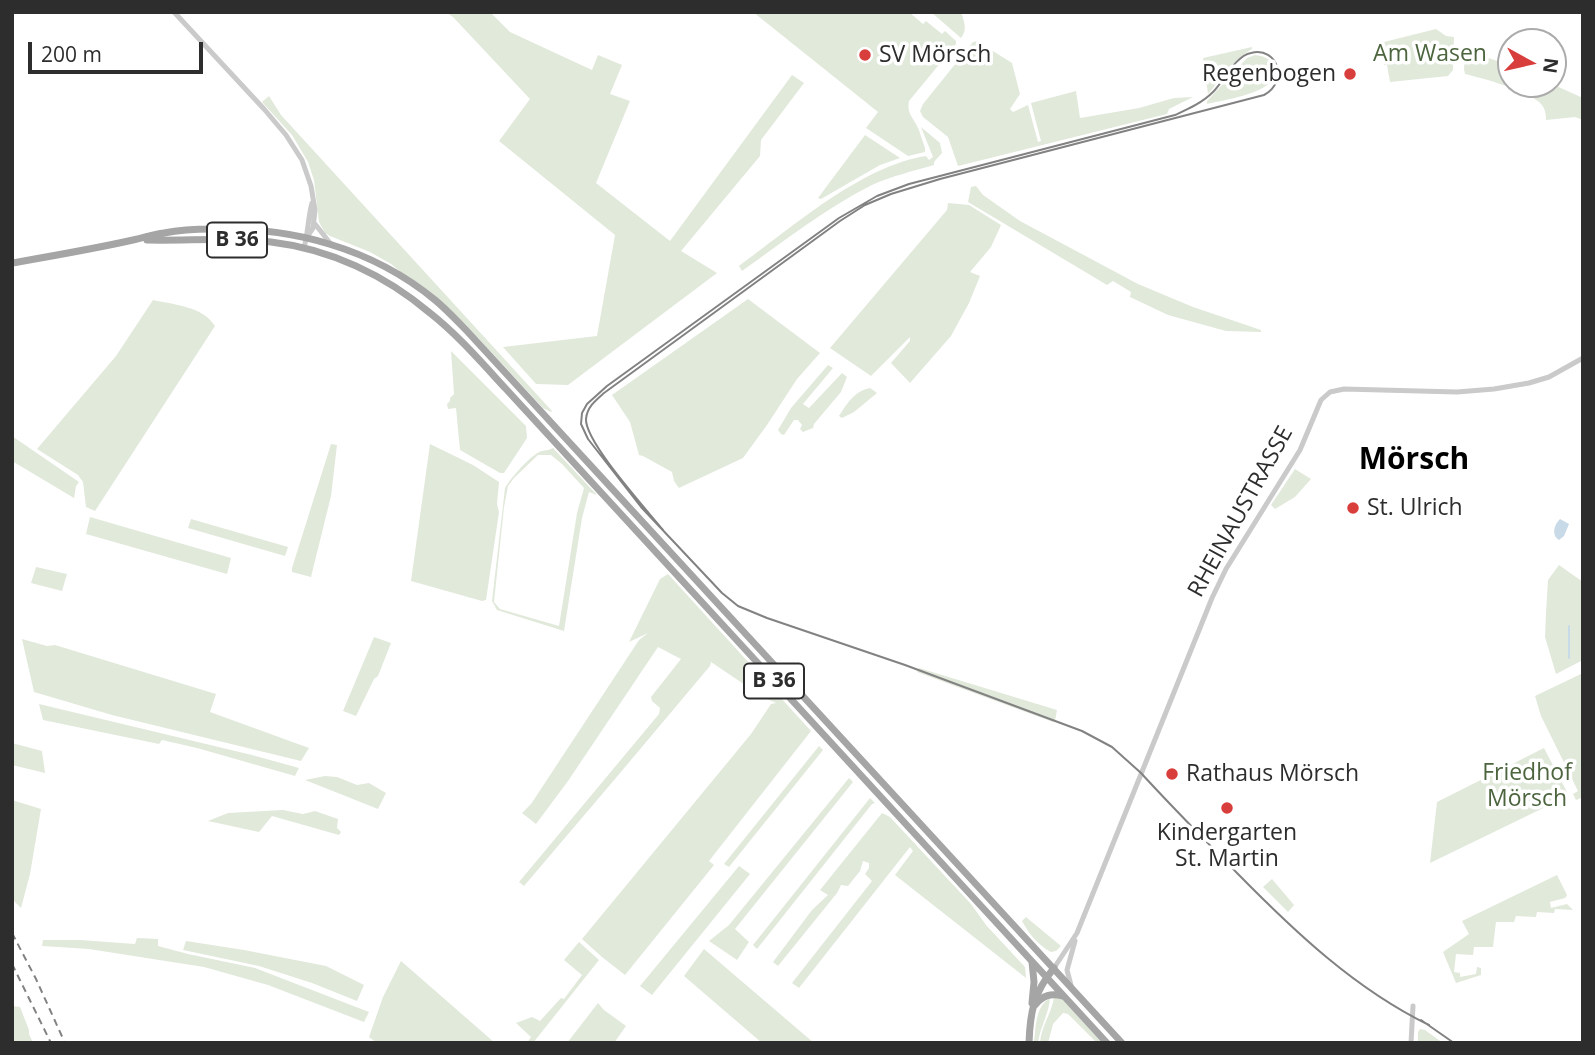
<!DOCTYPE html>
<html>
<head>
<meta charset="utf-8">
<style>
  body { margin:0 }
  #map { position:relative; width:1595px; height:1055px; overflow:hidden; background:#fff; font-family:"Open Sans",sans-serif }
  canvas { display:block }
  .frame { position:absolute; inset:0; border:14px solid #2d2d2d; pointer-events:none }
  .north { position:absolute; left:1497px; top:28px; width:70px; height:70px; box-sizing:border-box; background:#fff; border:2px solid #ababab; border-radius:50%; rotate:98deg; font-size:19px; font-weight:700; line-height:28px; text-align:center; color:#2d2d2d }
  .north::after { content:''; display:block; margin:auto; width:24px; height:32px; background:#d83e3b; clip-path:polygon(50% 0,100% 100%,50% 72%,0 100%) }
  .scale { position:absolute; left:28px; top:42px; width:175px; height:32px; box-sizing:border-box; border:4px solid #2d2d2d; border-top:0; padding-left:9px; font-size:21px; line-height:24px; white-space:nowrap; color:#2d2d2d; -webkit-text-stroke:5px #fff; paint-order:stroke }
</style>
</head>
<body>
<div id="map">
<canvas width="1595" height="1055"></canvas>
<div class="frame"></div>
<div class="north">N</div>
<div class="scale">200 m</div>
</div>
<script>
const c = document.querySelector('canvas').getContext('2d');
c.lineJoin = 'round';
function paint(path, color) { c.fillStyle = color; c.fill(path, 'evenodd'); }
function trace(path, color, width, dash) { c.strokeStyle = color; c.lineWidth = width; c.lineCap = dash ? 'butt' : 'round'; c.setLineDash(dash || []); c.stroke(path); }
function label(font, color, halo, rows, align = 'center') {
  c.font = font + ' "Open Sans",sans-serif'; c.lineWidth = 7; c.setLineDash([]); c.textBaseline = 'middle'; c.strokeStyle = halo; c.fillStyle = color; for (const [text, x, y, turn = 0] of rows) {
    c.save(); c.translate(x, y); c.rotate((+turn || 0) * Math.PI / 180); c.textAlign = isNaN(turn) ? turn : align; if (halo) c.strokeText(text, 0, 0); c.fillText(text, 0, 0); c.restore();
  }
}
paint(new Path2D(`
  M446 12H490L510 32 592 70 598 55 622 65 610 94 630 101 596 183 670 241 792 75 804 83 761 140 760 156 681 251 717 273 568 385 536 384 503 347 597 336 615 235 499 141 530 99 453 17Z
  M753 12H909L923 24 926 21 942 34 945 31 956 41V44L909 101C907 112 911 115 916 124 920 131 922 140 925 148V152L908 156 866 128 878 112Z
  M931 12H961C964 22 968 29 961 38Z
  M1436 29 1446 36 1454 37 1453 70 1448 76 1390 82 1387 65H1384L1380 43Z
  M977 41 1012 63 1020 94 1010 109 1013 112 1028 105 1038 142 1041 141 1031 103 1076 91 1080 118 1139 108 1174 98 1193 97 1169 109 1167 114 958 166 948 137 923 117 920 111 923 104 973 42Z
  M1252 47V49C1233 59 1222 78 1208 94L1203 58Z
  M1472 52 1511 66V84H1552L1583 98V120L1575 117 1546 120C1546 114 1545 108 1541 104 1530 91 1482 78 1465 74L1464 69 1465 54Z
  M1255 55C1263 56 1270 58 1274 66 1285 92 1223 100 1207 104V101L1247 58Z
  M269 96 281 115 552 411 551 412 543 408 467 326 391 264 370 252 330 236 325 233 319 222 314 180 308 162 292 135 262 102Z
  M921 127 940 143 942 153 934 162V165C913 171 892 176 872 185 826 208 784 241 742 271L739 266C791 228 861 166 926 156L929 160 933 157Z
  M865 135 900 158 880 165 821 199 818 198Z
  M976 186 983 195 1020 221 1138 284 1193 307 1261 330V332L1226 331 1168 315 1130 297 1131 292 1113 281 1107 285 968 202 971 187Z
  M948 203 969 205 1001 225 991 247 970 272 980 276 969 303 951 336 910 383 891 363 910 341V337L871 376 830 348 947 210Z
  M748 299 820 353 797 379 767 425 743 458 679 488 674 481 672 472 643 456 639 455 630 422 612 395Z
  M153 300C175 305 202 306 215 326L95 511 86 507 83 482 78 475 37 449 116 356Z
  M451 351 526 426 527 438 504 473H500L460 450 456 408 448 409 447 404 450 401V398L454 394Z
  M828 365 833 368 803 404 809 408 842 373 847 377 841 392 814 424 813 428 803 432 800 429 802 425 798 420H794L784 435 781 434 778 430 791 408Z
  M870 388 877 393 854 412 842 418 839 416C847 404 854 391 870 388Z
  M12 436 79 482 76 486 74 498 12 461Z
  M331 444 337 445 331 496 311 577 292 572V568Z
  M430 444 473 465 499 482 497 504 499 512 486 600 482 601 411 581Z
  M553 448 597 495 589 492 582 518 564 631 497 610 492 601 505 488C510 479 531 454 542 451 546 450 549 450 553 448ZM538 455H551L562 464 584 488 577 513 559 626 500 609 494 602 504 507 508 486 514 478Z
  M1295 469 1311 479 1295 497 1275 509 1271 505Z
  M90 517 231 558 227 574 86 534Z
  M191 519 288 547 285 556 188 528Z
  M1559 565 1583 582V660L1556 674 1545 637 1546 613 1548 580Z
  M36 567 67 574 62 591 31 583Z
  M668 574 811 731 709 861 714 865 625 975 602 957 582 939 751 734 771 704 776 703 763 697 711 662 710 666 615 779 524 886 519 882 659 714 660 708 652 701 651 697 681 659 658 647 568 781 536 824 522 813 531 804 639 640 648 633 629 642 660 579Z
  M374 637 391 643 378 676 374 679 356 716 343 711Z
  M22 639 47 646 55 645 216 694 210 712 309 748 301 761 112 715 34 692Z
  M919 668 1057 710 1055 721 1053 722 917 672Z
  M1583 673V801L1581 798 1576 800 1573 794 1578 791 1541 716 1535 696Z
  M39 704 252 755 299 768 295 776 197 748 162 740 159 744 43 720Z
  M12 743 42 751 45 773 12 765Z
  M819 746 823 750 729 867 724 864Z
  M1544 748 1568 794 1566 797 1430 863 1437 802Z
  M325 776 337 777 357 785 369 783 386 793 378 809 305 780Z
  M849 778 853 782 735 929 749 942 737 960 709 941 729 925Z
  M870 798 875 803 872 804 757 949 753 945Z
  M12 800 41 809 30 874 21 908 12 899Z
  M283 810 303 814 315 811 338 819 337 828 341 832 339 835 272 816 259 832 208 821 228 813Z
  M882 813 890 817 971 904 986 925 1025 967 1026 978 895 875 913 851 910 847 799 988 792 983 872 881 865 874 869 868V863L863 861 860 871 848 886 841 885 837 893 778 966 773 962 812 910 828 895 820 890Z
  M739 866 750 874 652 995 640 986Z
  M1557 875 1567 895 1565 898 1550 902 1551 908 1567 904 1573 910 1555 909 1554 913 1537 912 1536 917 1516 916 1514 922H1496L1493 947H1474L1473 955 1456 954 1454 972 1460 973V977L1476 974 1477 967 1481 968V975L1456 983 1443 952 1469 934 1462 921Z
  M1272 879 1294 905 1288 912 1263 887Z
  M1026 917 1061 946 1056 951 1051 952C1038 945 1029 934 1022 921Z
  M137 938 158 939V946L188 954 255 968 369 1012 364 1022 268 985 204 967 89 949 42 946 43 940H80L135 944Z
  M186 941 244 950 326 966 364 985 357 1001 312 983 259 966 183 950Z
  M579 942 599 960 533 1043H527L531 1037 516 1023 532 1017 540 1021 561 998 564 999 582 975 564 960Z
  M704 949 814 1043H762L684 976Z
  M401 961 495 1043H377L369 1037 383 997Z
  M1054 997 1062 999 1103 1043H1097L1068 1014 1063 1013 1053 1024 1048 1043H1040C1041 1026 1052 1013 1054 997Z
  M1050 998C1049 1014 1040 1027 1038 1043H1034C1036 1027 1035 1007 1050 998Z
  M598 1003 604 1010 626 1026 614 1043H567Z
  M12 1006 20 1007 29 1030V1034L33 1043H12Z
  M1420 1029 1425 1030 1443 1043H1418V1032Z`), '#e1e9db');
paint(new Path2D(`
  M1560 519 1569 524 1564 536 1559 540C1551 535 1554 525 1560 519Z`), '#c8d9e8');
trace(new Path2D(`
  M1569 658V626`), '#c8d9e8', 2);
trace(new Path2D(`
  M174 12 264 109 286 135 302 160 311 186 315 210 313 228 307 237
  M315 224 330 243
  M304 248C308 233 308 218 312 203
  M1054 968 1077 933 1212 598 1226 569 1300 450 1321 400 1330 392 1344 389 1457 392 1494 389 1529 383 1549 377 1583 358
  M1072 989 1067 970 1075 941
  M1411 1043 1413 1006`), '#cacaca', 5);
trace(new Path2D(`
  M147 240C188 241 230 237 271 242 330 249 385 275 430 313 458 335 482 363 506 389L1107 1043
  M12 263C52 256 93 249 133 240 143 238 153 234 164 233 179 230 196 229 212 229 292 227 372 248 435 300 446 309 456 320 466 330L1122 1043
  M1032 1003 1034 982 1032 962
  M1035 1005C1043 995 1051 993 1063 996
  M1029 1043C1030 1012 1034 992 1054 968`), '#a5a5a5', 7);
trace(new Path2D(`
  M663 530C646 509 585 442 586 419 587 407 596 400 604 393L840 221 865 205 891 194 940 179 1264 95C1289 82 1278 46 1251 53 1235 56 1224 81 1213 92 1202 103 1188 109 1175 115L909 184 877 196 839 218 607 386 587 404 582 413 581 424 588 439 641 507 722 593 738 606 767 618 905 665 1082 731 1112 747 1141 773C1172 807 1205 840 1237 873 1294 931 1355 989 1429 1025
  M1421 1020 1454 1043`), '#828282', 2);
trace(new Path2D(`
  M12 933 36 979 65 1043
  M12 964 51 1043`), '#828282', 2, [7, 5]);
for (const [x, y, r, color] of [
  [865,55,7,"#d83e3b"],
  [1350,74,7,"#d83e3b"],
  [1353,508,7,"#d83e3b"],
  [1172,774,7,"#d83e3b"],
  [1227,808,7,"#d83e3b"]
]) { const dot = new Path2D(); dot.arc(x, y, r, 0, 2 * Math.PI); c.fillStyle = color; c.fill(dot); trace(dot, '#fff', 2.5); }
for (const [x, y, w] of [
  [237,240,60],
  [774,681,60]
]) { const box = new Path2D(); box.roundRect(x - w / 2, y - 17.5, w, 35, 5); c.fillStyle = '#fff'; c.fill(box); trace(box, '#2d2d2d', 2); }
label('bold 21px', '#2d2d2d', null, [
  ["B 36",237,240],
  ["B 36",774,681]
]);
label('23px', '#4c653e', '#fff', [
  ["Am Wasen",1430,54],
  ["Friedhof",1527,773],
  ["Mörsch",1527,799]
]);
label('23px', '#2d2d2d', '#fff', [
  ["SV Mörsch",879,55],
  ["Regenbogen",1336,74,"right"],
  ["St. Ulrich",1367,508],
  ["Rathaus Mörsch",1186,774],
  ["Kindergarten",1227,833,"center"],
  ["St. Martin",1227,859,"center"]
], 'left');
label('23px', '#2d2d2d', '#fff', [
  ["RHEINAUSTRASSE",1241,512,-61]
]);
label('bold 30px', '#000', '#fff', [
  ["Mörsch",1414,460]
]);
</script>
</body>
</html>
